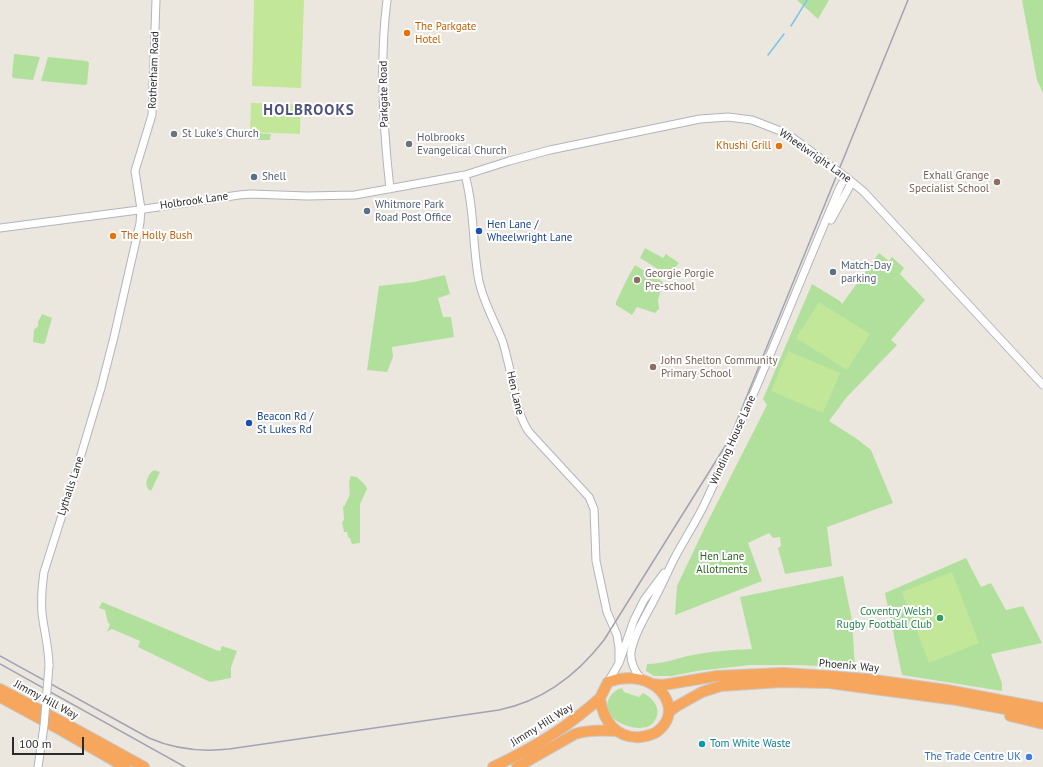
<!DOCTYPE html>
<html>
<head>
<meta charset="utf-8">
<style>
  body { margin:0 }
  #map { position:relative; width:1043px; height:767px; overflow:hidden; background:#ece7de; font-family:"PT Sans",sans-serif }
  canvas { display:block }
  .scale { position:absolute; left:12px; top:737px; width:72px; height:18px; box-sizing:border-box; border:2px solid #2b2b2b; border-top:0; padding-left:5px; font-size:12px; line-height:14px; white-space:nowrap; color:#2b2b2b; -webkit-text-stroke:3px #fff; paint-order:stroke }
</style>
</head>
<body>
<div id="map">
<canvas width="1043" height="767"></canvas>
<div class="scale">100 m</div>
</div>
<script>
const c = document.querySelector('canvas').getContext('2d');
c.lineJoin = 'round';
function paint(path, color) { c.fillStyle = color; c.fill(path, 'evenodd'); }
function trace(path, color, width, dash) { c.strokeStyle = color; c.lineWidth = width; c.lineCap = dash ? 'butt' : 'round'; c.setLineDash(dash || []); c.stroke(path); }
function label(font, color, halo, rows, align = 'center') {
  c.font = font + ' "PT Sans",sans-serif'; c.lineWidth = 4; c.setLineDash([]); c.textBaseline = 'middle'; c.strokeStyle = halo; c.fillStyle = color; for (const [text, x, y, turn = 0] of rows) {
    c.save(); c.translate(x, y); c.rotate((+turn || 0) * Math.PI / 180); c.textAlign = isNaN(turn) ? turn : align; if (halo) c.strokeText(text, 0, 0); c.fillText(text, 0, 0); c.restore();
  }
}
paint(new Path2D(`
  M797 0H829L818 19Z
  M1022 0H1043V93L1037 80Z
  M15 54 40 57 33 80 13 78 12 76 14 55Z
  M48 57 87 61 89 63 87 84 85 85 41 81Z
  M258 133 271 134 270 140H258Z
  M645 248 663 258 666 254 679 263 669 274H666L640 258Z
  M879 253 889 261 892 257 904 268 900 274 925 300 891 340 897 345 846 398 829 421 857 439 871 450 893 503 827 527 832 566 785 574 778 548 781 546 780 537 773 538 769 533 748 543 762 581 675 615 677 586 705 527 767 405 763 399 812 284 840 301 842 304Z
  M635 265 663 282 658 300 659 309 655 313 637 307 632 315 616 305V302L628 277Z
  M445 275 450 294 438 298 443 317H451L454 337 392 347 393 357 387 372 367 370 379 286 414 282Z
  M42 314 52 318 45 343 43 344 33 342 34 330 38 326V322Z
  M154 470 160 472 151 491 148 489C144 483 148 474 154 470Z
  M351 476 357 477 365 485 367 489 360 504V543L352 544 350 538 348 537 347 532H344L342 522 344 520 343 506H345C345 502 348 500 349 497 351 490 347 483 351 476Z
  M966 558 981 587 991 583 1006 610 1023 606 1042 643 991 654 1002 683V691L902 675 885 593Z
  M843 576 852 620 855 668 799 665H750L697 671 672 676H654L646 671 647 664C664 664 676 658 693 655 712 651 732 650 752 649L740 597Z
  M102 602 216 650 220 651 222 646 237 651 231 667V678L210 682 138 647 140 641 112 629 107 632 110 624 108 623 105 610 99 608Z
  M622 688 624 692 639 697 643 693C655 699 663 711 653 723 645 733 620 726 612 717 602 707 609 691 622 688Z`), '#b1e09d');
paint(new Path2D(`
  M254 0H304L301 88 252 86Z
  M251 103 301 104 300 134 250 132Z
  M819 302 870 334 847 370 796 338Z
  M788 351 840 373 823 413 771 391Z
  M952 572 979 643 929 663 902 592Z`), '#c3e799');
trace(new Path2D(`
  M791 26 807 0
  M768 55 784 34`), '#76c6e9', 1.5);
const minor = new Path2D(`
  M387 0C379 62 383 127 390 189
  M465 175C475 210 472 246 479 281 483 301 494 320 502 340 505 348 507 358 509 366 515 389 516 413 529 432L589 497 594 509 596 561 607 612 617 635 619 648V663
  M831 220 852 182
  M0 228 131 211 239 195 251 194 307 196 355 195 465 175 509 161 550 150 700 119 728 117 752 120 778 130 789 135 846 177 864 192 1043 385
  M49 666C49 648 44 631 42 613 41 599 42 586 44 572L78 465 101 388 114 337 140 223 141 209 135 171 152 115 156 0
  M642 679C635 673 630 661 631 652 635 631 648 613 657 594 663 583 668 571 674 559 684 540 696 522 705 503 754 399 795 292 840 187L846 177
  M608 682 619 663 634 620 644 600 664 573
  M38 767 44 726`);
const highway = new Path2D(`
  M630 678C636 679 642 679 648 682 668 691 678 715 658 731 653 735 647 736 641 737 616 739 603 721 600 698L608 682 618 679Z
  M652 684 663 685 717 676 783 673 829 676 867 679 947 690 1043 708
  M0 689 77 730 144 767
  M0 697 59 729 125 767
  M669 712 677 706 702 692 721 686 781 682 829 683 866 688 957 700 1043 716
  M1010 716 1043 724
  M493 767C532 749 568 727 600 698
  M517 767 575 734C588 730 602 730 616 731`);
trace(minor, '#b1b4be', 9);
trace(highway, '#c8c8c8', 12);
trace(minor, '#fff', 7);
trace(highway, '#f7a65e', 10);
trace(new Path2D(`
  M0 656 149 738C174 749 202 752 229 749L499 710C543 701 577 675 604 640L729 440 908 0
  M0 664 185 767`), '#a1a3b4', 1.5);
const minorBridge = new Path2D(`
  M44 726 49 666`);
trace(minorBridge, '#b1b4be', 9, []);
trace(minorBridge, '#fff', 7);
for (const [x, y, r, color] of [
  [407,33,4,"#e8710a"],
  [174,134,4,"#6b7280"],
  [409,144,4,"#6b7280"],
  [779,146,4,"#e8710a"],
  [254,177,4,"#5c6f8a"],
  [997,182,4,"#8d6e63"],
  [367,211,4,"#5c6f8a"],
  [479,231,4,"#1a4fb4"],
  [113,236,4,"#e8710a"],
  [833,272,4,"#5c6f8a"],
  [637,280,4,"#8d6e63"],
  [653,367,4,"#8d6e63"],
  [249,423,4,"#1a4fb4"],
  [940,618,4,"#2e9e5b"],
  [702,744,4,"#0f9aa8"],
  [1029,757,4,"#3f7fe0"]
]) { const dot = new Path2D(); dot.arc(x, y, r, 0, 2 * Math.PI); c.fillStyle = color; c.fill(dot); trace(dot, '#fff', 1.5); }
label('11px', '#c56008', '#fff', [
  ["The Parkgate",415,27],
  ["Hotel",415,40],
  ["Khushi Grill",771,146,"right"],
  ["The Holly Bush",121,236]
], 'left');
label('11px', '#2b2b2b', '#fff', [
  ["Rotherham Road",154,70,-88],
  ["Parkgate Road",384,94,-91],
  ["Wheelwright Lane",815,156,35],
  ["Holbrook Lane",194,201,-8],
  ["Hen Lane",515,393,77],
  ["Winding House Lane",733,440,-66],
  ["Lythalls Lane",71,486,-72],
  ["Phoenix Way",849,666,5],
  ["Jimmy Hill Way",46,700,28],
  ["Jimmy Hill Way",542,725,-32]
]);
label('11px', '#5b616d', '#fff', [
  ["St Luke's Church",182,134],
  ["Holbrooks",417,138],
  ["Evangelical Church",417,151]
], 'left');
label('11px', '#785e54', '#fff', [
  ["Exhall Grange",989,176,"right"],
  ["Specialist School",989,189,"right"],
  ["Georgie Porgie",645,274],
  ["Pre-school",645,287],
  ["John Shelton Community",661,361],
  ["Primary School",661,374]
], 'left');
label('11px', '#4e5e75', '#fff', [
  ["Shell",262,177],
  ["Whitmore Park",375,205],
  ["Road Post Office",375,218],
  ["Match-Day",841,266],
  ["parking",841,279]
], 'left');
label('11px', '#164399', '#fff', [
  ["Hen Lane /",487,225],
  ["Wheelwright Lane",487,238],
  ["Beacon Rd /",257,417],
  ["St Lukes Rd",257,430]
], 'left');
label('11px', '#2a661e', '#fff', [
  ["Hen Lane",722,557],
  ["Allotments",722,570]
]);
label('11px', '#27864d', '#fff', [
  ["Coventry Welsh",932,612],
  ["Rugby Football Club",932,625]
], 'right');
label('11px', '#0d838f', '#fff', [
  ["Tom White Waste",710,744]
], 'left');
label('11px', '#366cbe', '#fff', [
  ["The Trade Centre UK",1021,757]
], 'right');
c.letterSpacing = '1px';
label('bold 15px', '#4d537a', '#fff', [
  ["HOLBROOKS",309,111]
]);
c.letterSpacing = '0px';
</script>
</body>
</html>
